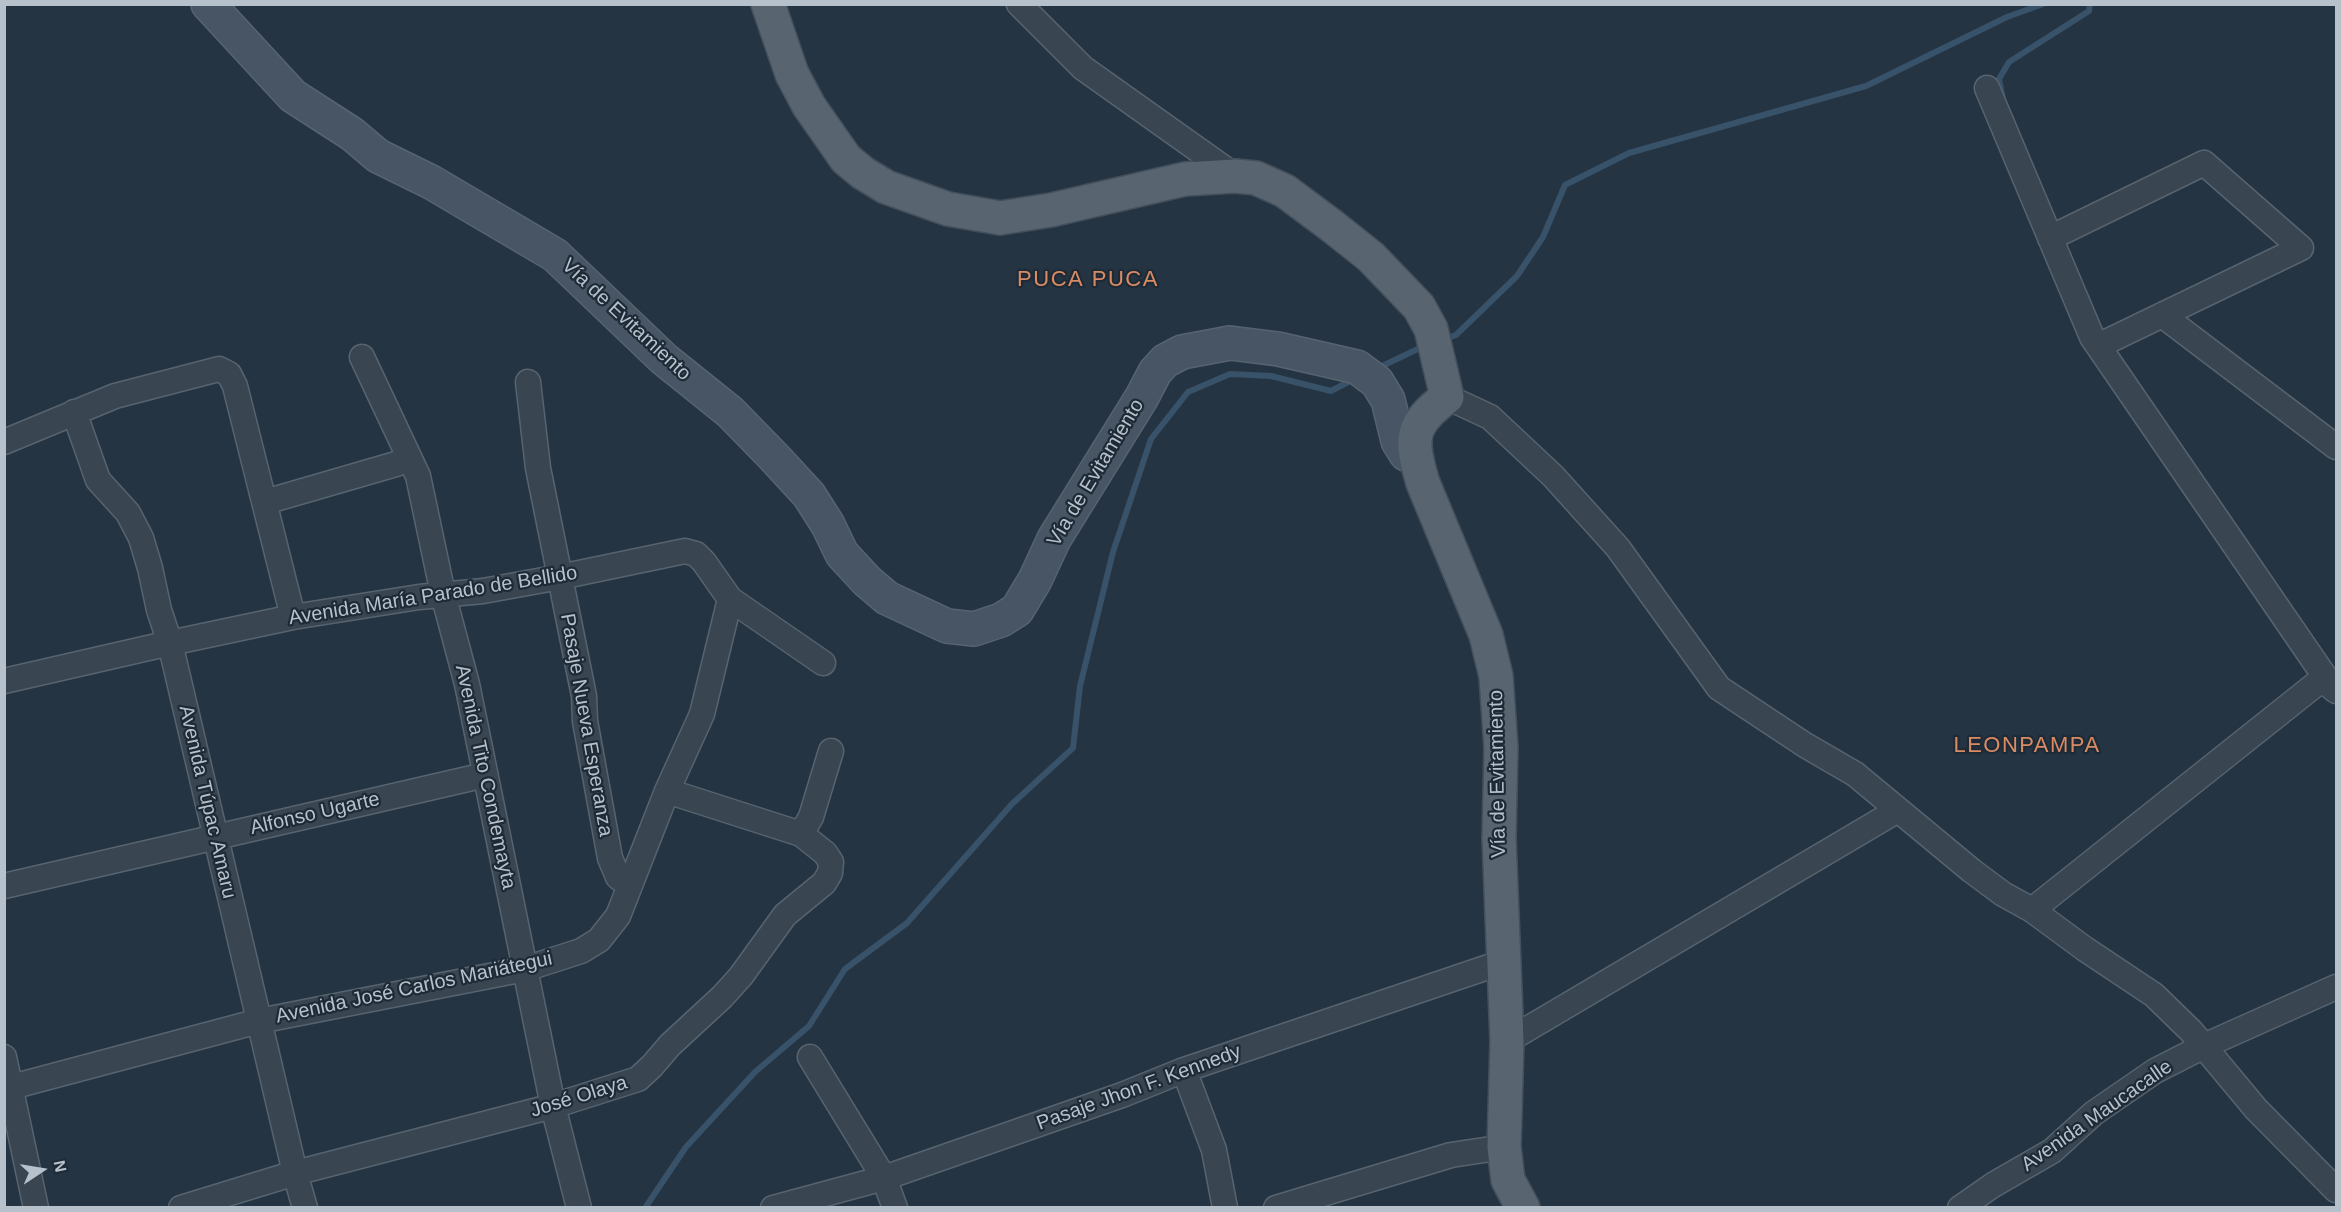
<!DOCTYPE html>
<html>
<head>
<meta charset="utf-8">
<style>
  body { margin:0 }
  #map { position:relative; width:2341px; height:1212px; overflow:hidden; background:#253442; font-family:Arial,sans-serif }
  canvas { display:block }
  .frame { position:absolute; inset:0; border:6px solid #b6c1cc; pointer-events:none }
  .north { position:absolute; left:12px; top:1140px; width:60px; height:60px; -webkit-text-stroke:4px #1e2b37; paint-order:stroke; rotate:78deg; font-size:16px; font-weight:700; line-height:24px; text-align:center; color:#b6c1cc }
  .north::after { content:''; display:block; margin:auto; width:21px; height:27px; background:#b6c1cc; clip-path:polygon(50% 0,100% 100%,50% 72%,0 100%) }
</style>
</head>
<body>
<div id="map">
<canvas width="2341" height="1212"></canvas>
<div class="frame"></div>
<div class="north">N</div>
</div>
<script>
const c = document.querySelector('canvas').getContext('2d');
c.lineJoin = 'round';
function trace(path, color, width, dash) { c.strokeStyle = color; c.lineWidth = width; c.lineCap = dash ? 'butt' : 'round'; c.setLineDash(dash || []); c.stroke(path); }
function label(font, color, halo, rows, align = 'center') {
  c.font = font + ' Arial,sans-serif'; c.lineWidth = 4.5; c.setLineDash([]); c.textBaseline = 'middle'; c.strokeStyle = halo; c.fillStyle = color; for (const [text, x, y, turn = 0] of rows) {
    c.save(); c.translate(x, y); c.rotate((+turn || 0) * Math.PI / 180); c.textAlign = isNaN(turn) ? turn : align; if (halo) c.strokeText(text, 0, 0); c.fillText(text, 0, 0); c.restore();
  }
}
trace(new Path2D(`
  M2003 99 1999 79 2009 62 2089 11 2090 4
  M1442 340 1456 335 1517 276 1543 237 1565 185 1629 153 1866 86 2007 17 2043 4
  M1376 369 1424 346
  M645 1208 686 1147 755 1072 809 1026 845 969 907 923 1012 804 1073 748 1080 686 1113 552 1151 439 1188 392 1230 374 1271 376 1331 391 1356 378`), '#385269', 6);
const street = new Path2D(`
  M1019 4 1083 68 1235 176
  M1987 88 2092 337 2330 684
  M2050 238 2204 163 2301 248 2098 346
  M2162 315 2336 447
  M362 357 418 476 443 594 467 684 553 1106 579 1208
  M528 382 538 468 584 696 585 721 610 858 618 877 629 885
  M1447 397 1490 417 1553 476 1618 548 1719 688 1805 745 1855 774 1972 871 2003 894 2032 910 2085 949 2154 995 2191 1031 2256 1109 2336 1190
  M74 412 98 480 128 513 141 538 150 568 159 610 170 643 295 1173 305 1208
  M4 442 115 396 219 369 229 374 235 386 293 617
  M265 502 396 464 409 458
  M4 681 170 643 293 617 419 597 483 591 560 577 685 551 696 554 704 562 730 599 823 663
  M667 791 801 834
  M4 886 485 775
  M2032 910 2316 684 2324 681 2336 691
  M1507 1041 1898 810
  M4 1057 36 1208
  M810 1057 884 1178 895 1208
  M1184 1070 1214 1150 1225 1208
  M4 1089 259 1021 525 969 581 951 599 940 618 916 667 791 702 714 730 599
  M181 1208 295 1173 553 1106 638 1079 652 1066 670 1045 722 997 741 976 785 915 824 883 830 873 831 862 825 853 801 834 811 817 831 751
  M773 1208 884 1178 1122 1095 1184 1070 1503 962
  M1276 1208 1451 1155 1504 1147
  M1960 1208 1993 1185 2052 1151 2094 1113 2155 1071 2204 1046 2336 987`);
const secondary = new Path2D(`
  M208 4 293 96 352 134 378 156 431 182 555 255 664 359 730 412 773 456 809 495 828 525 842 554 867 581 887 598 947 626 974 629 1001 620 1017 610 1035 580 1054 539 1142 397 1155 372 1165 361 1182 352 1230 343 1278 349 1357 367 1377 382 1388 400 1398 441 1406 454 1415 458`);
const primary = new Path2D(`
  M768 4 792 74 809 106 846 159 863 173 886 187 948 209 1000 218 1051 210 1185 179 1235 176 1256 178 1285 191 1332 226 1371 257 1419 307 1431 329 1447 397C1409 425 1410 440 1423 483L1486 635 1496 676 1501 748 1499 838 1507 1041 1504 1147 1508 1180 1523 1208`);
trace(street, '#57646f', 27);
trace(secondary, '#57646f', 36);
trace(primary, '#434f5b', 36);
trace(street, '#394652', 24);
trace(secondary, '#475565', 33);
trace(primary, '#586571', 33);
label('20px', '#b6c1cc', '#1e2b37', [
  ["Vía de Evitamiento",626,320,43],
  ["Vía de Evitamiento",1096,473,-59],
  ["Avenida María Parado de Bellido",433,596,-9],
  ["Pasaje Nueva Esperanza",586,725,80],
  ["Vía de Evitamiento",1498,774,-91],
  ["Avenida Tito Condemayta",485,777,78],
  ["Avenida Túpac Amaru",207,802,77],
  ["Alfonso Ugarte",315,814,-13],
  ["Avenida José Carlos Mariátegui",414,988,-12],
  ["Pasaje Jhon F. Kennedy",1139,1088,-20],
  ["José Olaya",579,1097,-17],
  ["Avenida Maucacalle",2097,1116,-35]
]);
c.letterSpacing = '1.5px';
label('22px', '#d98b64', '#1e2b37', [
  ["PUCA PUCA",1088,280],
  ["LEONPAMPA",2027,746]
]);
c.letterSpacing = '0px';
</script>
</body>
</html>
